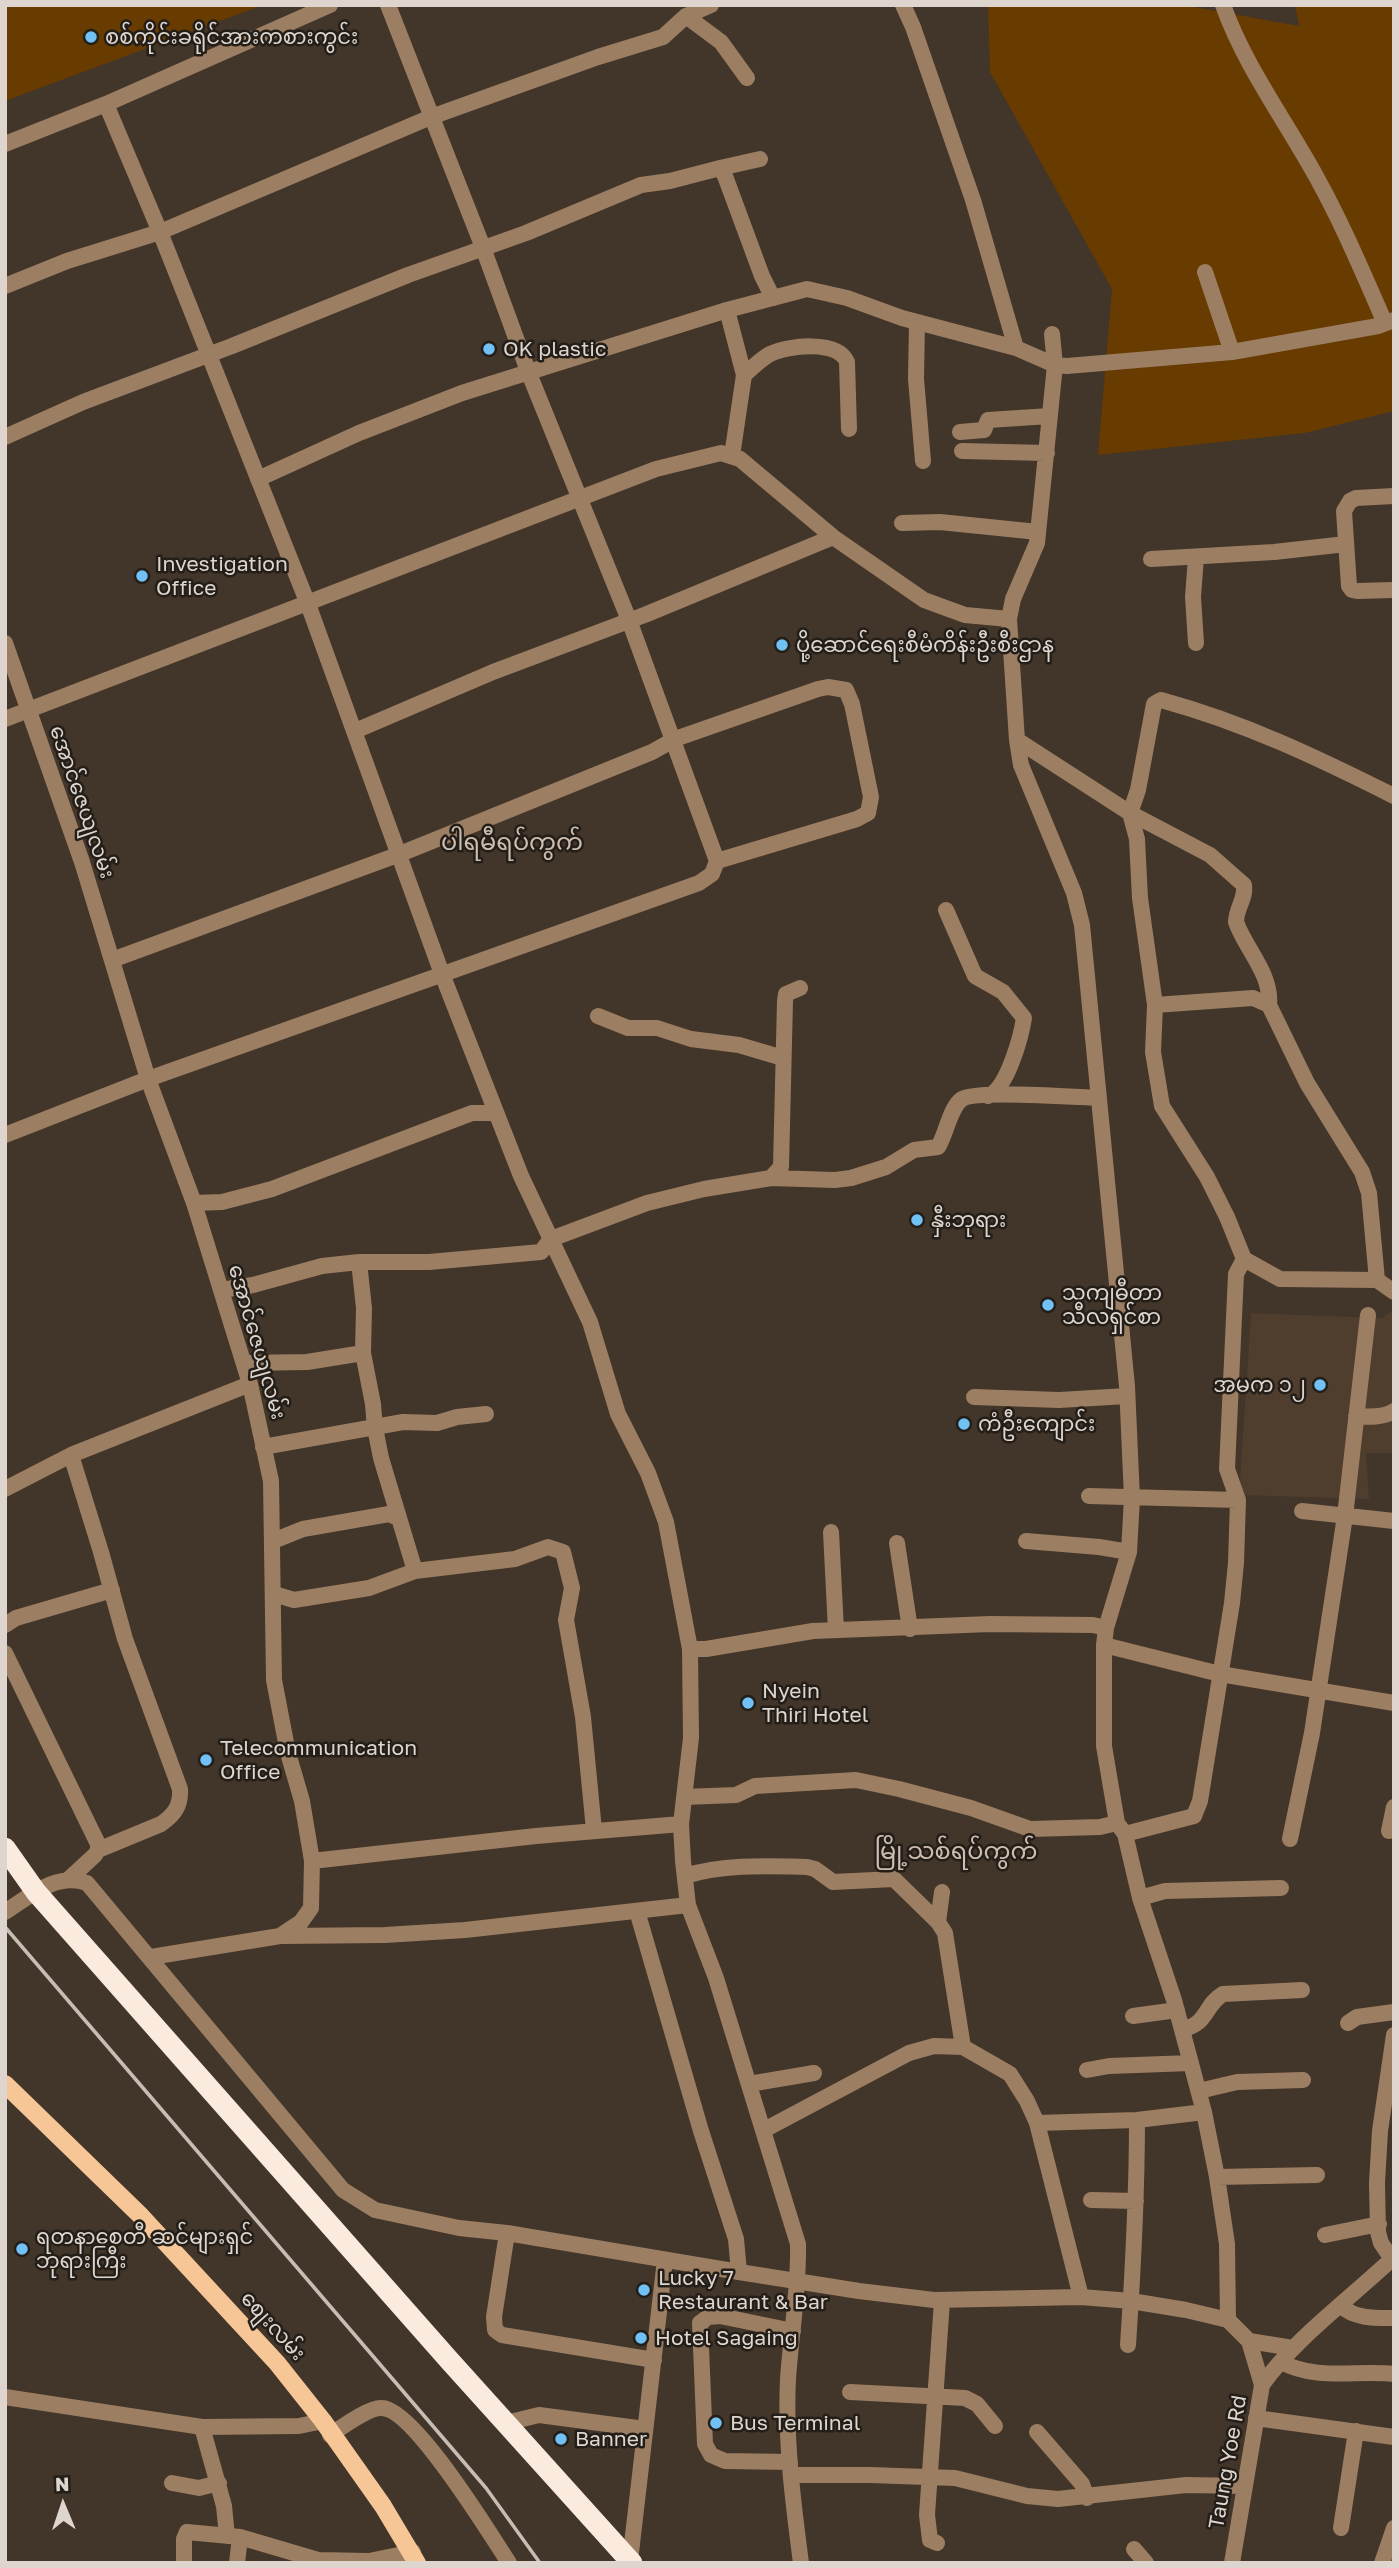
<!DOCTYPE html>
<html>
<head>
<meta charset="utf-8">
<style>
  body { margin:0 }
  #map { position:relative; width:1399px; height:2568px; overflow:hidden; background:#423529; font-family:"Golos Text",sans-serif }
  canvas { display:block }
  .frame { position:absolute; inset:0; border:7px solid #ddd5ce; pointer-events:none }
  .north { position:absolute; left:28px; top:2470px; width:70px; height:70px; -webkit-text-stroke:5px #241e19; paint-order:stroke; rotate:358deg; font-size:19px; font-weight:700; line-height:28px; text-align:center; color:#ddd5ce }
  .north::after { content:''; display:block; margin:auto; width:24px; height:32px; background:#ddd5ce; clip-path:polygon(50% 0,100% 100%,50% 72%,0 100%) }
</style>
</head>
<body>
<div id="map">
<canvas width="1399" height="2568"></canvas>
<div class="frame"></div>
<div class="north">N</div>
</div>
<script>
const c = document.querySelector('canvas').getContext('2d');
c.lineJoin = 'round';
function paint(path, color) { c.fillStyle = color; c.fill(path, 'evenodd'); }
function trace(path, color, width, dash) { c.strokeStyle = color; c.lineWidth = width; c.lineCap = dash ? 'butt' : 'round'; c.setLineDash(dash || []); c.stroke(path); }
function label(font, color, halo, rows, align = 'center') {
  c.font = font + ' "Golos Text","Noto Sans Myanmar",sans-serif'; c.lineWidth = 5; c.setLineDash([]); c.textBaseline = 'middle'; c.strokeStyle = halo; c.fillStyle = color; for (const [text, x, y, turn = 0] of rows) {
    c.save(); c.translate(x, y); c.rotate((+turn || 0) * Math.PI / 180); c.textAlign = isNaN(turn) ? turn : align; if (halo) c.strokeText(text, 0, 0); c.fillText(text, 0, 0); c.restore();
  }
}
paint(new Path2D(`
  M1394 1310V1453H1366L1369 1499 1239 1495 1251 1313 1381 1318Z`), '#4f3d2d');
paint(new Path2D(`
  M5 5H263L5 101Z
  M988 5H1183L1299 26 1295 5H1394V411L1305 433 1098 455 1112 289 990 72Z`), '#683b01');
trace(new Path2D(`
  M903 5 913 27 973 200 1016 348
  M1223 5C1245 67 1286 121 1317 178 1343 225 1364 275 1385 323
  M686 16 721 42 747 78
  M106 104 160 232 308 604 442 974 521 1176 590 1322 618 1414 648 1473 666 1522 690 1649 691 1738 681 1824 683 1861 688 1905 716 1978 798 2244C799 2290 791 2334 788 2379 785 2440 793 2502 801 2563
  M5 144 106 104 330 5
  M720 168 760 159
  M1205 272 1232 352
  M5 286 67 261 160 232 431 117 598 57 663 37 686 16 711 5
  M727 310 744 375
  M917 322 916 379 923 461
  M960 432 984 430 988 420 1050 416
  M5 437 83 402 232 346 408 275 526 233 641 185 670 181 720 168 725 176 762 276 773 298
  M962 451 1047 453
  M732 456 744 375C752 368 761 359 770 354 789 345 838 340 847 362L849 429
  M258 479 359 433 462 393 727 310 807 289 847 298 902 318 1016 348 1055 365 1067 366 1232 352 1378 326 1394 320
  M1394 496 1356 498 1350 501 1344 511 1349 586 1352 590 1357 591 1394 590
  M902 523 940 522 1038 532
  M1196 557 1193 597 1196 643
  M1151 559 1274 552 1346 544
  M1009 619 1013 599 1037 543 1055 365 1052 334
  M5 643 82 862 148 1079 194 1203 250 1384 271 1481 274 1680 288 1753 302 1801 312 1861 311 1908 301 1922 280 1936 151 1957
  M5 719 656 469 721 453 740 459 833 537 924 600 965 615 1009 619 1017 740 1021 765 1074 893 1082 925 1127 1386 1132 1498 1129 1552 1106 1628 1104 1645V1746L1117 1823 1125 1834 1140 1898 1174 2000 1204 2112 1217 2177 1227 2244 1228 2320
  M355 731 493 672 647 614 833 537
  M1017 740 1130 813 1137 839 1140 898 1155 1005 1153 1052 1162 1106 1207 1177 1227 1217 1244 1259 1280 1279 1377 1280 1394 1292
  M946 910 975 976 1003 992 1024 1018C1021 1037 1007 1089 988 1096
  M112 960 400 854 652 752 675 739 818 689 828 687 846 690 852 704 871 797 868 813 857 819 717 861
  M1155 1005 1253 998 1269 1005 1307 1083 1362 1172 1369 1193 1377 1280
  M1269 1005C1272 974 1246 950 1236 922 1236 908 1246 899 1244 885L1210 855 1130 813 1138 790 1154 704 1161 700C1245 723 1316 757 1394 796
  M598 1016 628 1028H657L691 1039 739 1045 783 1058
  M5 1135 148 1079 699 883 712 874 717 861 629 620 528 371 482 245 388 5
  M771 1178 781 1167 785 1001 786 994 800 988
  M194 1203 222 1202 272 1189 472 1113H496
  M359 1262 364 1308 363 1353 373 1404 375 1428 381 1458 415 1571
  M221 1290 253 1285 322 1266 359 1262H429L541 1252 551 1239 647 1203 704 1189 771 1178 835 1180 851 1178 886 1167 914 1150 938 1147C946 1135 950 1107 962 1099 976 1090 1076 1097 1098 1098
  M244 1363 307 1362 363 1353
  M974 1397 1059 1400 1127 1396
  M1356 1416C1368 1417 1384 1418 1394 1411
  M263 1447 403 1422 437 1423 457 1417 486 1414
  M71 1455 101 1552 125 1639 180 1789C181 1806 174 1815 161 1824L98 1850
  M5 1489 71 1455 250 1384
  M1089 1496 1238 1500
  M1302 1511 1394 1521
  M831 1532 836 1630
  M273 1541 303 1529 389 1514 398 1518
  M1026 1541 1099 1547 1129 1552
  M897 1543 910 1629
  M274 1594 294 1600 369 1588 415 1571 515 1559 548 1547 563 1552 572 1588 566 1620 583 1717 594 1830
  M5 1625 16 1618 112 1590
  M1104 1645 1220 1674 1394 1703
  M690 1649H706L813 1631 990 1624 1093 1625 1106 1628
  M5 1653 98 1844V1850L95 1855 69 1879
  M684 1797 736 1795 755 1786 856 1780 899 1789 971 1808 1030 1829 1100 1827 1117 1823
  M1389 1831 1394 1807
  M1125 1834 1194 1816 1200 1801 1232 1603 1236 1563 1238 1500 1227 1469 1236 1274 1244 1259
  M1290 1839 1312 1733 1345 1516 1368 1315
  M312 1861 536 1836 681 1824
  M685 1876C724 1864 766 1866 807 1867L815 1869 833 1882 894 1879 938 1922 945 1933 963 2047 1010 2074 1027 2101 1037 2123 1081 2297
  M1140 1898 1165 1891 1281 1888
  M637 1911 701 2131 736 2239 739 2272
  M5 1912C30 1896 56 1872 87 1883L343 2190 375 2210 459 2228 507 2233 739 2272 859 2291 934 2300 1081 2297 1131 2301 1186 2310 1228 2320 1249 2341 1262 2385
  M938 1922 942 1892
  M283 1936 385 1935 465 1930 688 1905
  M1133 2016 1177 2010
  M1348 2023 1357 2017 1394 2012
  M1182 2029C1208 2025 1204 2005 1223 1994L1302 1990
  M1087 2070 1109 2066 1191 2063
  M749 2084 814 2073
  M1199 2091 1237 2082 1303 2080
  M1037 2123 1137 2120 1204 2112
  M764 2130 909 2053 934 2046 963 2047
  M1217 2177 1317 2175
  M1091 2200 1136 2201
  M507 2233 494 2317 495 2330 502 2335 654 2360
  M1325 2235 1379 2224
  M1392 2259 1381 2243 1378 2232 1377 2183 1380 2131 1394 2035
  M1341 2306C1355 2319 1376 2318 1394 2318
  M1249 2341 1293 2348
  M1128 2345C1133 2270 1137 2195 1137 2120
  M1281 2362C1317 2381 1355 2370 1394 2374
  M850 2392 965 2398 977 2404 995 2426
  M5 2397 202 2427 299 2426 323 2421
  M1256 2418 1394 2437
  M506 2423 539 2415 645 2429
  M202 2427 224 2506 227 2536
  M1037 2432 1082 2484 1087 2498
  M330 2435C342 2427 369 2407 382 2408 414 2409 490 2534 509 2563
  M790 2462 725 2461 711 2455 705 2444 700 2323 708 2317 720 2316 793 2331
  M791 2475H870L955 2478 1027 2496 1058 2499 1186 2485 1244 2486
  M172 2483 199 2488 219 2483
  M1341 2528 1356 2431
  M937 2543 930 2540 927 2515 942 2301
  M1134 2549 1146 2563
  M630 2561 665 2260
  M184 2563V2539L187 2532 240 2537 318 2560 369 2561 413 2552
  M237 2563 240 2537
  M1232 2563 1262 2385C1294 2339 1352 2297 1394 2257
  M1382 2563 1394 2528`), '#9c7e62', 16);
trace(new Path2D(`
  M5 2084 141 2216 277 2363 323 2421 383 2506 417 2563`), '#f7c697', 18);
trace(new Path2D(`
  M5 1848 36 1892 449 2360 632 2563`), '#faebde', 21);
trace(new Path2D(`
  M5 1927 486 2488 540 2563`), '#c6bdb5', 3.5);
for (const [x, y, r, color] of [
  [91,37,7,"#71c1f5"],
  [489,349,7,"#71c1f5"],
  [142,576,7,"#71c1f5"],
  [782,645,7,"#71c1f5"],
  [917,1220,7,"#71c1f5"],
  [1048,1305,7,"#71c1f5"],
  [1320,1385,7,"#71c1f5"],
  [964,1424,7,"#71c1f5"],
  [748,1703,7,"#71c1f5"],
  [206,1760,7,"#71c1f5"],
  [22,2249,7,"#71c1f5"],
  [644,2290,7,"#71c1f5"],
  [641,2338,7,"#71c1f5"],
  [716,2423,7,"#71c1f5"],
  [561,2439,7,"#71c1f5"]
]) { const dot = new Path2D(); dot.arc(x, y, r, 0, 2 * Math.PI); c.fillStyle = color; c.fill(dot); trace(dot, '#241e19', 2.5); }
label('21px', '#ddd5ce', '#241e19', [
  ["စစ်ကိုင်းခရိုင်အားကစားကွင်း",105,37],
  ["OK plastic",503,349],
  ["Investigation",156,564],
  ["Office",156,588],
  ["ပို့ဆောင်ရေးစီမံကိန်းဦးစီးဌာန",796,645],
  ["နှီးဘုရား",931,1220],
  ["သကျဓီတာ",1062,1293],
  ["သီလရှင်စာ",1062,1317],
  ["အမက ၁၂",1306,1385,"right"],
  ["ကံဦးကျောင်း",978,1424],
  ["Nyein",762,1691],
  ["Thiri Hotel",762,1715],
  ["Telecommunication",220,1748],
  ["Office",220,1772],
  ["ရတနာစေတီ ဆင်များရှင်",36,2237],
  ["ဘုရားကြီး",36,2261],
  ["Lucky 7",658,2278],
  ["Restaurant & Bar",658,2302],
  ["Hotel Sagaing",655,2338],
  ["Bus Terminal",730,2423],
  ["Banner",575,2439]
], 'left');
label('21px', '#ddd5ce', '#241e19', [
  ["အောင်ဇေယျလမ်း",82,802,71],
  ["အောင်ဇေယျလမ်း",257,1342,74],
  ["စျေးလမ်း",273,2326,48],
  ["Taung Yoe Rd",1228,2462,-80]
]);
label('24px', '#cebeb0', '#241e19', [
  ["ပါရမီရပ်ကွက်",512,842],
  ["မြို့သစ်ရပ်ကွက်",956,1851]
]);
</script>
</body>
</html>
